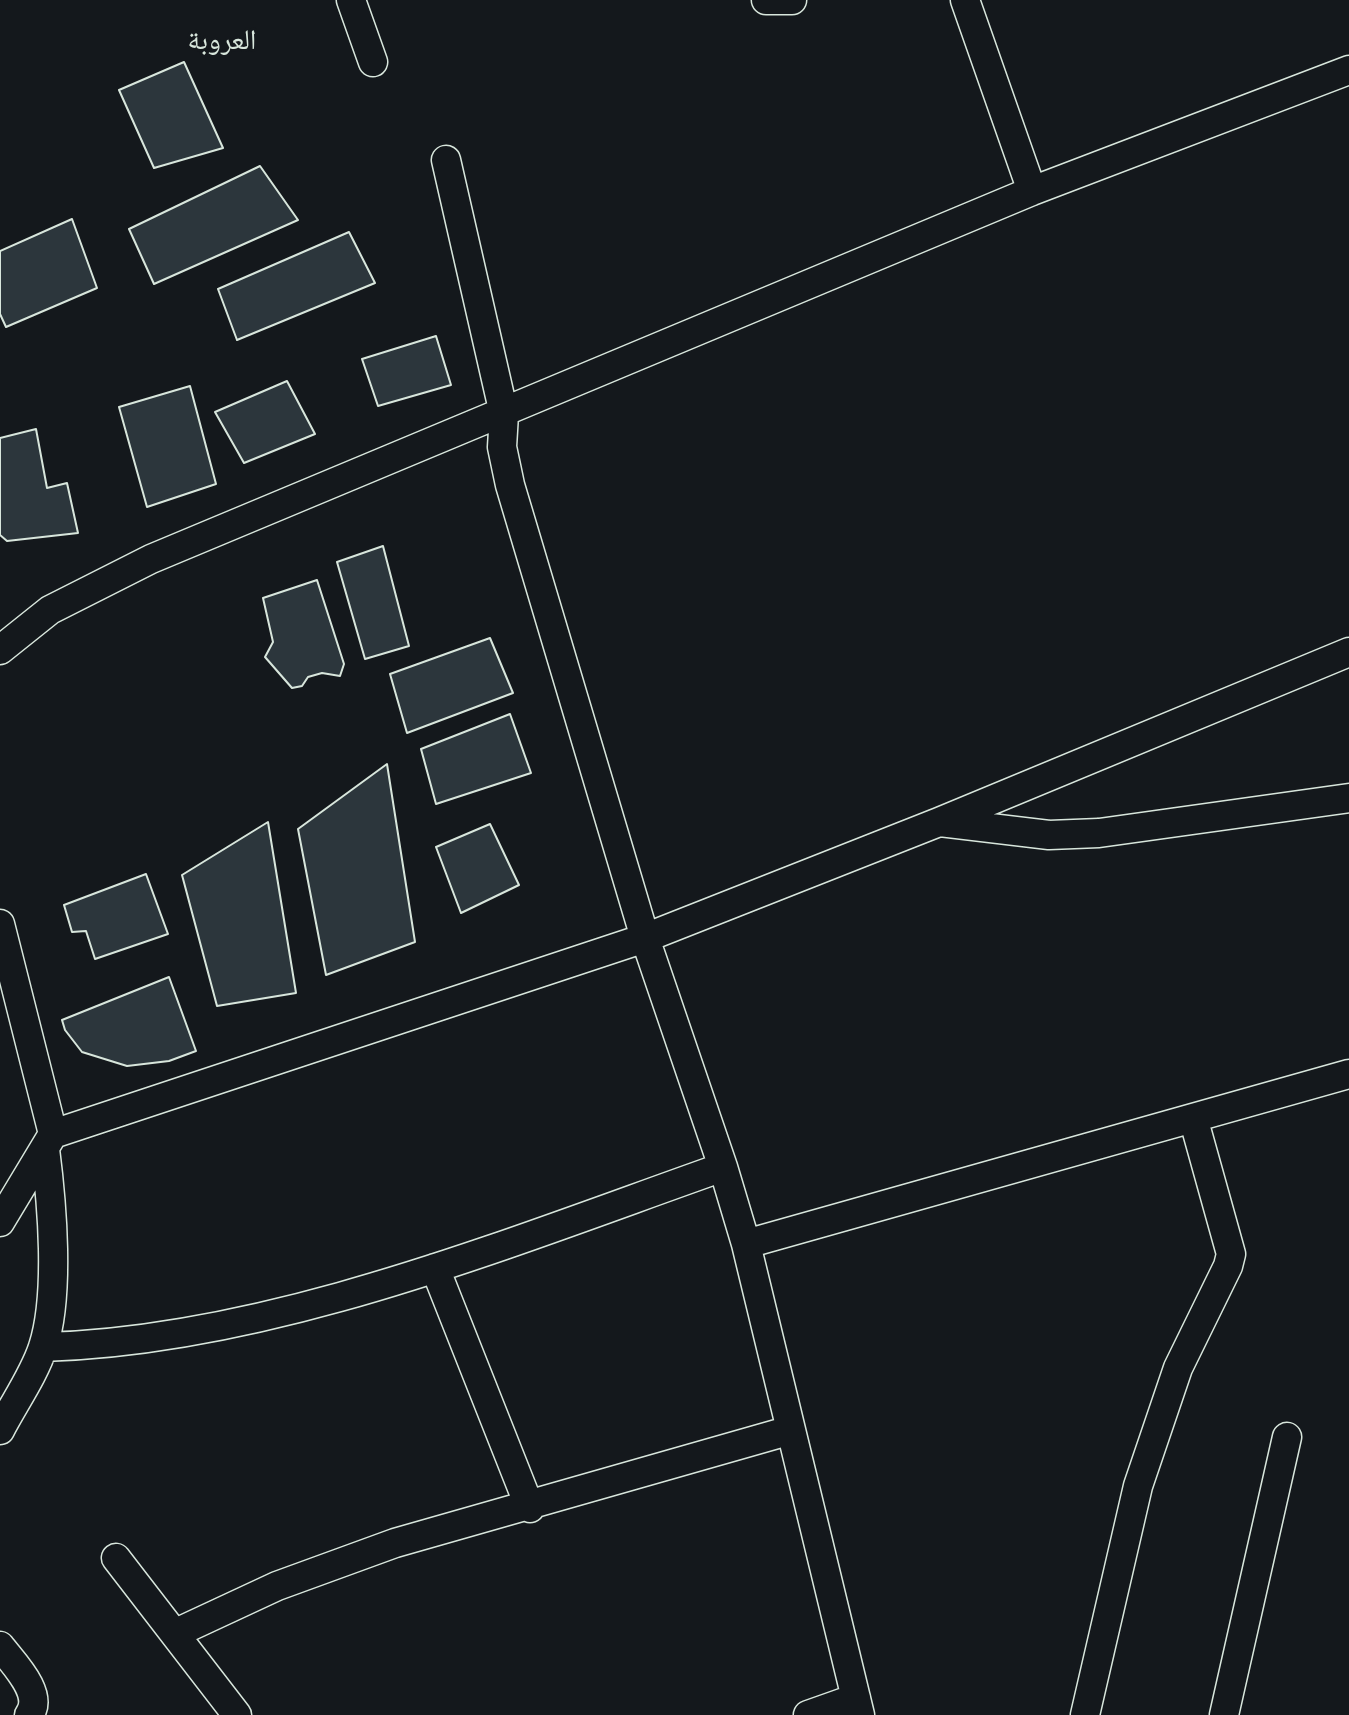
<!DOCTYPE html>
<html>
<head>
<meta charset="utf-8">
<style>
  body { margin:0 }
  canvas { display:block; background:#14181c }
</style>
</head>
<body>
<canvas width="1349" height="1715"></canvas>
<script>
const c = document.querySelector('canvas').getContext('2d');
c.lineJoin = 'round';
function paint(path, color) { c.fillStyle = color; c.fill(path, 'evenodd'); }
function trace(path, color, width, dash) { c.strokeStyle = color; c.lineWidth = width; c.lineCap = dash ? 'butt' : 'round'; c.setLineDash(dash || []); c.stroke(path); }
function label(font, color, halo, rows, align = 'center') {
  c.font = font + ' Quicksand,"Noto Naskh Arabic",sans-serif'; c.lineWidth = 6; c.setLineDash([]); c.textBaseline = 'middle'; c.strokeStyle = halo; c.fillStyle = color; for (const [text, x, y, turn = 0] of rows) {
    c.save(); c.translate(x, y); c.rotate((+turn || 0) * Math.PI / 180); c.textAlign = isNaN(turn) ? turn : align; if (halo) c.strokeText(text, 0, 0); c.fillText(text, 0, 0); c.restore();
  }
}
const building = new Path2D(`
  M184 62 223 148 154 168 119 90Z
  M260 166 298 220 154 284 129 229Z
  M72 219 97 288 6 327 0 314V251Z
  M349 232 375 283 237 340 218 289Z
  M436 336 451 385 378 406 362 359Z
  M287 381 315 434 244 463 215 412Z
  M190 386 216 484 147 507 119 407Z
  M36 429 47 488 67 483 78 533 7 541 0 535V438Z
  M383 546 409 646 365 659 337 562Z
  M317 580 344 664 340 676 322 673 308 677 302 686 292 688 265 657 273 642 263 598Z
  M490 638 513 693 407 733 390 674Z
  M510 714 531 773 436 804 421 749Z
  M387 764 415 942 326 975 298 829Z
  M268 822 296 993 217 1006 182 875Z
  M490 824 519 885 461 913 436 847Z
  M146 874 168 934 95 959 86 931 72 932 64 905Z
  M169 977 196 1051 169 1061 127 1066 82 1052 65 1030 62 1020Z`);
paint(building, '#2c363c');
trace(building, '#d8e6dc', 2);
const minor = new Path2D(`
  M351 0 373 62
  M766 0H792
  M965 0 1032 191
  M446 160 504 414 502 447 510 485 645 938 723 1167 746 1244 860 1715
  M0 650 50 610 151 559 1032 191 1349 70
  M940 822 1049 835 1099 833 1349 798
  M0 924 53 1134 0 1222
  M53 1134 645 938 939 822 1349 652
  M746 1244 1349 1074
  M435 1268 530 1508
  M43 1347C270 1341 510 1242 723 1167
  M0 1430C14 1403 34 1375 43 1347 60 1295 52 1203 45 1149
  M116 1558 237 1715
  M176 1633 277 1586 395 1543 791 1430
  M0 1646C13 1663 45 1694 29 1715
  M808 1715 856 1698
  M1085 1715 1138 1486 1178 1368 1228 1266 1231 1254 1194 1121
  M1224 1715 1287 1437`);
trace(minor, '#d8e6dc', 31);
trace(minor, '#14181c', 28);
label('28px', '#d8e6dc', '#14181c', [
  ["العروبة",222,41]
]);
</script>
</body>
</html>
